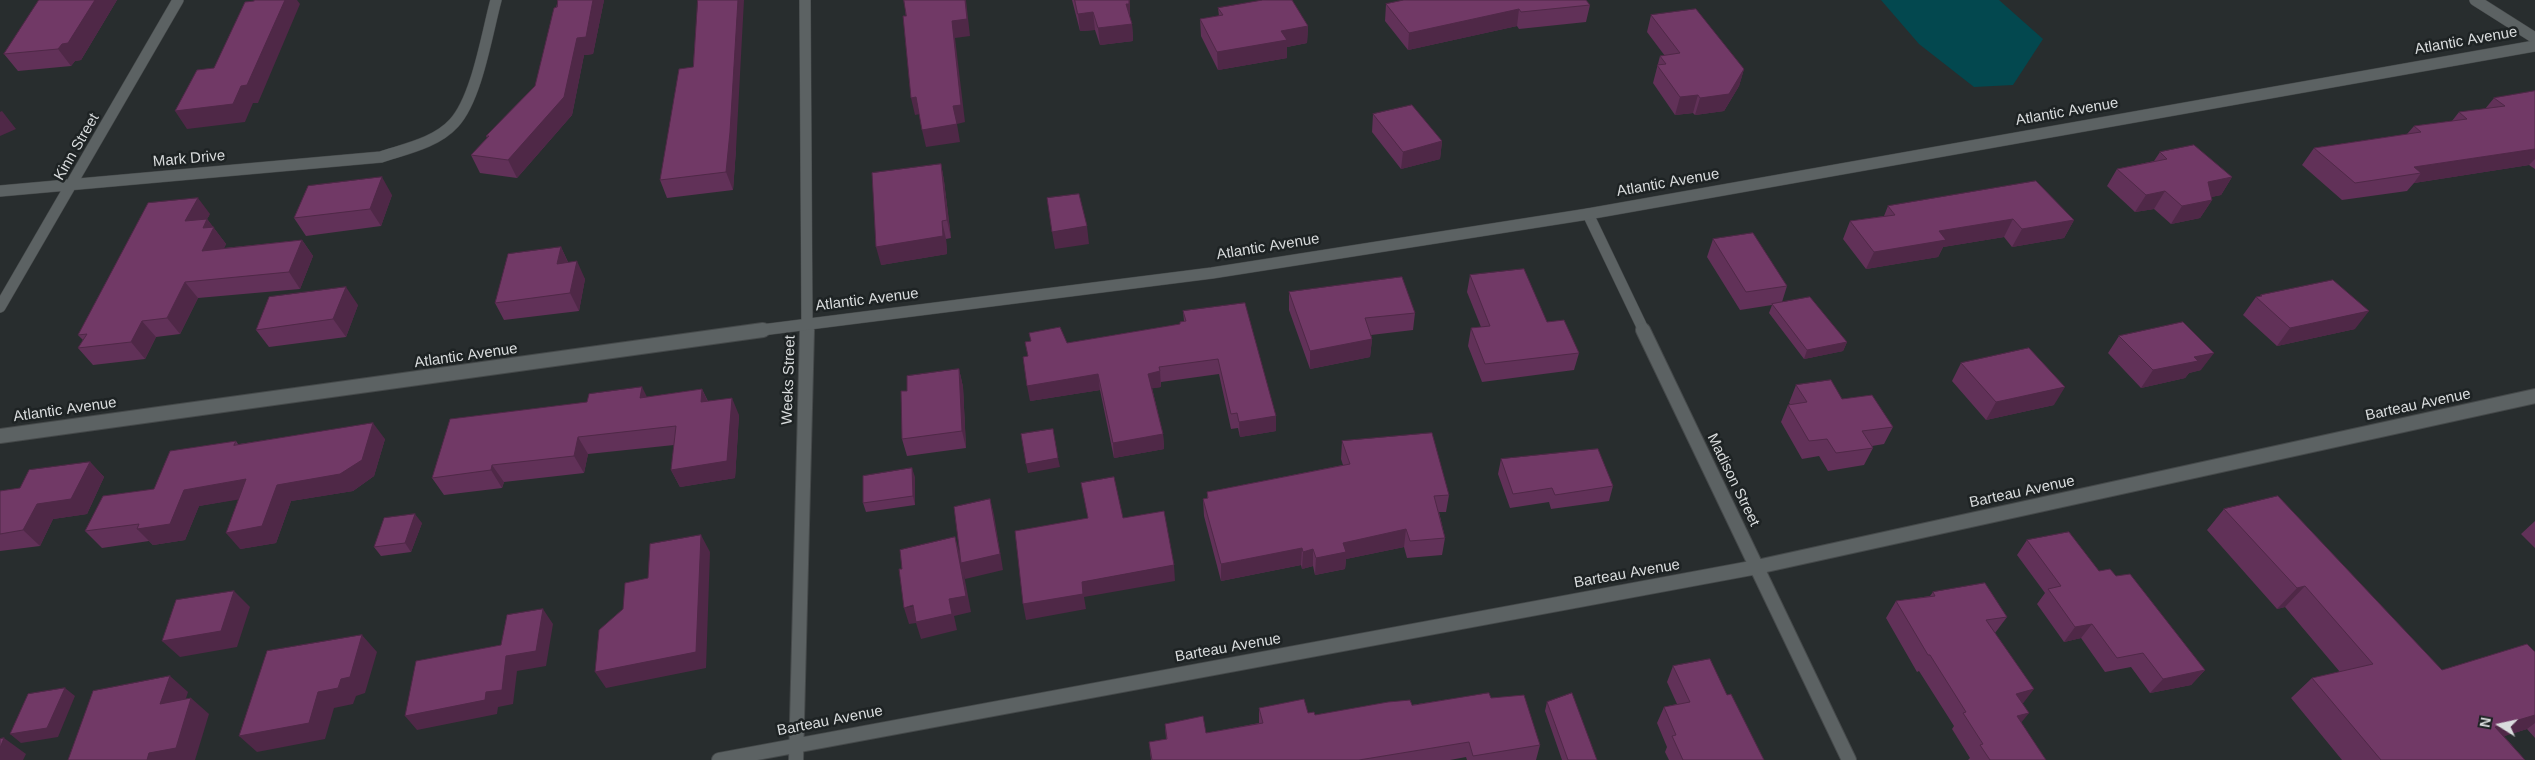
<!DOCTYPE html>
<html>
<head>
<meta charset="utf-8">
<style>
  body { margin:0 }
  #map { position:relative; width:2535px; height:760px; overflow:hidden; background:#282d2e; font-family:Helvetica,sans-serif }
  canvas { display:block }
  .north { position:absolute; left:2475px; top:700px; width:50px; height:50px; -webkit-text-stroke:4px #1e2324; paint-order:stroke; rotate:280deg; font-size:14px; font-weight:700; line-height:20px; text-align:center; color:#d9dcdd }
  .north::after { content:''; display:block; margin:auto; width:18px; height:22px; background:#d9dcdd; clip-path:polygon(50% 0,100% 100%,50% 72%,0 100%) }
</style>
</head>
<body>
<div id="map">
<canvas width="2535" height="760"></canvas>
<div class="north">N</div>
</div>
<script>
const c = document.querySelector('canvas').getContext('2d');
c.lineJoin = 'round';
function paint(path, color) { c.fillStyle = color; c.fill(path, 'evenodd'); }
function trace(path, color, width, dash) { c.strokeStyle = color; c.lineWidth = width; c.lineCap = dash ? 'butt' : 'round'; c.setLineDash(dash || []); c.stroke(path); }
function label(font, color, halo, rows, align = 'center') {
  c.font = font + ' Helvetica,sans-serif'; c.lineWidth = 5; c.setLineDash([]); c.textBaseline = 'middle'; c.strokeStyle = halo; c.fillStyle = color; for (const [text, x, y, turn = 0] of rows) {
    c.save(); c.translate(x, y); c.rotate((+turn || 0) * Math.PI / 180); c.textAlign = isNaN(turn) ? turn : align; if (halo) c.strokeText(text, 0, 0); c.fillText(text, 0, 0); c.restore();
  }
}
paint(new Path2D(`
  M1881 0H1999L2043 39 2013 85 1974 87 1919 44Z`), '#03484f');
const streetFar1 = new Path2D(`
  M2475 0 2535 38
  M0 191 381 157C405 149 436 143 454 123 477 98 487 33 496 0
  M1588 214 1644 331
  M0 307 178 0
  M807 331V324`);
const street = new Path2D(`
  M1643 330 1849 760
  M719 760 1757 567 2535 396
  M796 760 807 330`);
const secondaryFar1 = new Path2D(`
  M805 0 807 324
  M754 331 1212 273 1588 214 2535 46`);
const secondary = new Path2D(`
  M0 436 763 330`);
trace(streetFar1, '#45494a', 12);
trace(street, '#45494a', 16);
trace(secondaryFar1, '#45494a', 12);
trace(secondary, '#45494a', 16);
trace(streetFar1, '#5c6263', 11);
trace(street, '#5c6263', 14);
trace(secondaryFar1, '#5c6263', 11);
trace(secondary, '#5c6263', 14);
paint(new Path2D(`
  M39 0H117L81 60 75 61 71 66 18 71 4 54Z
  M558 0H604L593 54 584 55 572 115 517 178 480 173 471 155 487 138 486 136 535 86Z
  M1072 0H1130V18L1132 24 1133 41 1100 45 1095 30 1080 31Z
  M1386 4 1590 5 1586 22 1519 29 1517 26 1408 50 1385 21Z
  M1218 8 1308 26 1307 43 1287 47V58L1218 70 1201 36 1200 19 1219 16Z
  M1651 15 1744 69 1739 86 1724 111 1695 115 1693 113 1675 115 1653 83 1660 56H1665L1647 32Z
  M2535 91V169L2529 165 2414 183 2407 191 2342 200 2302 165 2314 148 2407 134 2414 126 2452 121 2459 112 2485 109 2494 98Z
  M1373 114 1442 141 1440 159 1401 169 1372 132Z
  M736 149 733 190 667 198 660 180Z
  M2160 152 2232 177 2221 195 2211 197 2212 200 2200 218 2171 224 2154 209 2135 212 2107 186 2117 169 2154 161Z
  M941 164 944 181 951 238 946 239 947 254 881 265Z
  M392 195 381 226 306 236 294 218Z
  M1888 206 2074 220 2064 238 2012 247 2004 237 1943 247 1938 257 1866 269 1843 239 1850 221 1884 216Z
  M210 214 207 219 226 244 224 248 302 240 313 256 300 289 198 298 180 334 156 337 145 359 93 365 78 348 83 340 78 335Z
  M1713 239 1787 286 1782 302 1847 342 1843 351 1804 359 1769 313 1772 305 1740 310 1707 257Z
  M561 247 568 262 585 279 579 311 504 320 495 303Z
  M1470 275 1547 322 1579 353 1574 370 1482 382 1468 346 1471 328 1481 327 1467 292Z
  M1289 292 1415 313 1413 330 1371 335 1372 339 1370 357 1310 369 1289 310Z
  M2261 295 2355 329 2277 346 2243 315 2256 297 2260 296Z
  M358 305 346 337 269 347 256 330Z
  M1183 311 1276 431 1240 437 1238 428 1231 429 1219 374 1161 382V387L1152 388 1163 434 1164 449 1114 458 1100 390 1030 401 1028 356 1031 341 1067 343 1180 324 1184 321Z
  M2119 336 2201 370 2189 373 2185 378 2141 388 2108 353Z
  M1961 363 2054 405 1986 420 1952 381Z
  M959 369 963 387 966 448 907 456 902 439Z
  M1796 385 1842 399 1893 427 1884 444 1872 446 1873 448 1864 465 1828 471 1819 456 1802 459 1781 422 1788 405 1790 404 1789 403Z
  M702 389 708 401 739 415 735 478 680 487 671 470 674 445 588 454 584 473 504 482 502 488 444 495 432 478 647 397Z
  M385 439 374 476 353 491 291 501 276 543 240 549 238 499 199 506 185 540 153 545 149 541 102 548 85 531 154 489 236 441 238 444Z
  M1342 441 1449 495 1446 512H1439L1445 538 1442 555 1407 558 1404 547 1346 559 1345 569 1315 575 1313 566 1302 569 1301 565 1221 581 1204 516 1203 499 1207 498V492L1343 465 1341 459Z
  M1501 459 1613 486 1609 501 1551 509 1549 502 1510 508 1498 474Z
  M90 462 104 477 87 514 53 519 40 546 0 551V491L20 488Z
  M915 477V505L866 512 863 503Z
  M2224 509 2442 670 2535 652V738L2527 729 2504 736 2525 760H2342L2291 698 2312 678 2340 672 2285 607 2277 609 2207 530Z
  M2535 521V548L2521 534Z
  M422 523 411 552 381 556 374 547Z
  M2027 540 2099 571 2116 576 2205 670 2191 685 2150 693 2131 667 2105 672 2081 638 2064 642 2037 604 2045 593 2017 555Z
  M1933 592 2007 617 1995 633 2022 704 2021 723 2046 760H1968L1970 758 1952 729 1954 726 1919 671 1917 672 1886 618 1896 601 1930 596Z
  M1673 666 1727 695 1764 760H1669L1665 752 1667 747 1657 723 1664 707 1677 704 1667 682Z
  M1491 698 1540 745 1536 760H1467L1466 757 1450 760H1151L1149 742 1166 739 1165 724 1206 733 1259 723V708L1308 713 1315 715Z
  M1547 702 1597 760H1562L1545 711Z`), '#613158');
paint(new Path2D(`
  M95 0H117L81 60 75 61 71 66 58 49Z
  M285 0H297L300 4 258 103H253L245 122 187 129 175 111 241 86Z
  M593 0H604L593 54 584 55 572 115 517 178 508 160 577 38Z
  M738 0H744L736 149 733 190 726 172Z
  M965 0H966L970 36 955 38 965 122 957 124 960 142 926 147 922 130 953 106 952 21Z
  M1129 0H1130V21L1126 4Z
  M1519 9 1517 26 1408 50 1409 33Z
  M1093 12 1095 30 1080 31 1078 14Z
  M1132 24 1133 41 1100 45 1098 28Z
  M1308 26 1307 43 1287 47V58L1218 70 1217 52 1281 31Z
  M1744 69 1739 86 1724 111 1695 115 1700 98Z
  M1698 95 1693 113 1675 115 1680 97Z
  M916 97 920 114 915 115 911 98Z
  M2 111 16 129 0 136V112Z
  M1442 141 1440 159 1401 169 1403 152Z
  M2535 149V159L2529 165 2414 183 2421 173 2414 167Z
  M941 164 944 181 951 238 947 220Z
  M382 177 392 195 381 226 370 209Z
  M2232 177 2221 195 2197 200 2208 182Z
  M2165 191 2154 209 2135 212 2146 195Z
  M198 198 210 214 207 219 226 244 215 267 202 251 185 221Z
  M2212 200 2200 218 2171 224 2182 206Z
  M2013 219 2004 237 1943 247 1938 257 1866 269 1874 252 1939 231Z
  M2074 220 2064 238 2012 247 2022 229Z
  M942 221 946 239 947 254 881 265 876 247Z
  M1087 226 1089 244 1055 249 1052 232Z
  M302 240 313 256 300 289 289 272Z
  M561 247 569 265 557 264Z
  M577 261 585 279 579 311 570 293Z
  M185 282 198 298 180 334 167 318Z
  M346 287 358 305 346 337 333 319Z
  M2369 311 2355 329 2277 346 2290 328Z
  M142 321 156 337 145 359 131 342Z
  M1372 339 1370 357 1310 369V351Z
  M1847 342 1843 351 1804 359 1807 350Z
  M2214 353 2201 370 2189 373 2185 378 2141 388 2153 370 2194 357Z
  M959 369 963 387 966 448 962 431Z
  M1160 371 1161 387 1149 389 1148 374Z
  M1098 374 1100 390 1030 401 1027 386Z
  M642 387 651 405 640 398Z
  M2065 387 2054 405 1986 420 1996 402Z
  M702 389 710 407 701 402Z
  M732 398 739 415 735 478 680 487 671 470Z
  M1276 416V431L1240 437 1239 422Z
  M373 423 385 439 374 476 353 491 291 501 276 543 240 549 226 533 277 485Z
  M1163 434 1164 449 1114 458 1113 443Z
  M578 437 588 454 584 473 574 456Z
  M1058 458 1060 467 1028 473 1026 464Z
  M90 462 104 477 87 514 53 519 40 546 23 530 37 504Z
  M492 465 504 482 502 488 491 470Z
  M912 468 915 477V505L913 496Z
  M246 479 260 496 199 506 185 540 153 545 137 529 184 490Z
  M990 499 994 515 1003 570 965 579 964 575 971 612 954 616 957 630 921 639 916 623 909 624 904 608 949 599 955 537 960 554Z
  M415 514 422 523 411 552 405 543Z
  M1406 529 1404 547 1346 559 1345 569 1315 575 1316 558 1343 543Z
  M701 535 710 552 706 668 606 688 595 672Z
  M1302 548 1301 565 1221 581V564Z
  M1313 549V566L1302 569 1303 552Z
  M1174 565 1175 581 1084 597 1086 609 1026 620 1023 604 1082 582Z
  M2305 586 2285 607 2277 609 2297 588Z
  M234 591 250 607 237 647 180 657 162 641Z
  M543 609 553 624 546 666 517 671 513 704 498 707 497 714 417 730 405 716 506 656Z
  M2092 624 2081 638 2064 642 2075 627Z
  M362 635 377 652 365 693 356 696 353 704 334 708 325 739 257 752 239 736 341 679Z
  M2205 670 2191 685 2150 693 2163 679Z
  M170 676 188 692 179 720 160 704Z
  M65 688 75 696 58 737 21 743 10 734Z
  M2034 689 2021 706 2016 694Z
  M191 698 209 714 195 760H147L149 753Z
  M2029 713 2016 729 2017 716Z
  M2535 715V723L2527 729 2470 747 2495 727Z
  M4 738 26 754 23 760H0V748Z`), '#4f2847');
const building = new Path2D(`
  M39 0H95L68 43 62 44 58 49 4 54Z
  M254 0H285L247 85 241 86 233 104 175 111 197 70 214 68 245 2 254 1Z
  M558 0H593L586 37 577 38 564 97 508 160 471 155 489 136H486L535 86 554 8 557 7Z
  M698 0H738L730 132 726 172 660 180 679 69 693 67Z
  M904 0H965L967 19 952 21 961 105 953 106 957 124 922 130 916 97 911 98 903 16H906Z
  M1075 0H1129V4H1126L1132 24 1098 28 1093 12 1078 14Z
  M1263 0H1292L1308 26 1281 31 1287 40 1217 52 1200 19 1223 15 1218 8Z
  M1404 0H1586L1590 5 1521 12 1519 9 1409 33 1386 4Z
  M1696 9 1744 69 1729 94 1700 98 1698 95 1680 97 1657 65 1666 64 1660 56 1680 53 1651 15Z
  M2535 91V149L2414 167 2421 173 2355 183 2314 148 2421 132 2414 126 2467 119 2459 112 2505 106 2494 98Z
  M1412 105 1442 141 1403 152 1373 114Z
  M2194 145 2232 177 2208 182 2212 200 2182 206 2165 191 2146 195 2117 169 2167 159 2160 152Z
  M941 164 947 220 942 221 943 236 876 247 872 173Z
  M382 177 370 209 294 218 308 186Z
  M2036 181 2074 220 2022 229 2013 219 1939 231 1946 240 1874 252 1850 221 1895 215 1888 206Z
  M1079 194 1087 226 1052 232 1047 198Z
  M198 198 185 221 207 219 203 228 214 227 202 251 302 240 289 272 185 282 167 318 142 321 131 342 78 348 87 334 78 335 148 203Z
  M1753 233 1787 286 1746 292 1713 239Z
  M561 247 557 264 577 261 570 293 495 303 508 254Z
  M1524 269 1547 322 1564 320 1579 353 1485 364 1471 328 1490 326 1470 275Z
  M1402 277 1415 313 1365 318 1372 339 1310 351 1289 292Z
  M2333 280 2369 311 2290 328 2256 297 2262 296 2261 295Z
  M346 287 333 319 256 330 269 297Z
  M1810 297 1847 342 1807 350 1772 304Z
  M1245 303 1276 416 1239 422 1237 413 1231 414 1218 359 1159 367 1160 371 1148 374 1163 434 1113 443 1098 374 1027 386 1023 357 1028 356 1025 342 1031 341 1029 333 1060 327 1067 343 1180 324V322L1186 321 1183 311Z
  M2183 322 2214 353 2194 357 2198 361 2153 370 2119 336Z
  M2029 348 2065 387 1996 402 1961 363Z
  M959 369 962 431 902 439 901 391H907V376Z
  M1831 380 1842 399 1872 395 1893 427 1862 431 1873 448 1836 453 1827 439 1809 441 1788 405 1807 402 1796 385Z
  M642 387 640 398 702 389 701 402 732 398 727 461 671 470 676 426 578 437 574 456 492 465 491 470 432 478 450 419 587 402 589 394Z
  M373 423 362 460 340 474 277 485 262 526 226 533 246 479 184 490 170 524 137 529 139 524 85 531 103 496 154 489 170 451 236 441 234 445Z
  M1053 429 1058 458 1026 464 1021 434Z
  M1432 433 1449 495 1434 496 1445 538 1410 541 1406 529 1343 543 1346 552 1316 558 1313 549 1303 552 1302 548 1221 564 1203 499 1208 498 1207 492 1350 464 1342 441Z
  M1598 449 1613 486 1555 495 1552 488 1513 494 1501 459Z
  M90 462 71 499 37 504 23 530 0 534V491L20 488 29 470Z
  M912 468 913 496 863 503V476Z
  M1114 477 1123 518 1164 511 1174 565 1082 582 1083 594 1023 604 1015 531 1088 518 1081 483Z
  M2278 496 2442 670 2527 644 2535 652V715L2495 727 2525 760H2381L2312 678 2373 664 2305 586 2297 588 2224 509Z
  M990 499 1000 554 961 563 954 507Z
  M415 514 405 543 374 547 384 518Z
  M2069 532 2099 571 2110 569 2116 576 2130 574 2205 670 2163 679 2143 653 2117 658 2092 624 2075 627 2048 589 2061 586 2027 540Z
  M701 535 696 652 595 672 599 630 623 609 625 583 648 578 650 544Z
  M955 537 966 596 949 599 952 614 916 622 913 605 904 608 899 569H902L900 550Z
  M1985 583 2007 617 1986 620 2034 689 2016 694 2029 713 2017 716 2046 760H1990L1980 745 1983 744 1963 713 1966 712 1930 655H1928L1896 601 1935 596 1933 592Z
  M234 591 221 631 162 641 176 600Z
  M543 609 536 651 506 656 502 690 486 692 485 700 405 716 416 661 501 645 507 615Z
  M362 635 350 677 341 679 338 688 318 692 309 723 239 736 267 651Z
  M1710 659 1727 695 1731 694 1764 760H1683L1672 736 1676 735 1664 707 1690 702 1673 666Z
  M170 676 160 704 191 698 176 748 149 753 147 760H68L93 691Z
  M65 688 47 728 10 734 28 694Z
  M1489 693 1491 698 1524 695 1540 745 1473 756 1469 742 1359 760H1152L1149 742 1167 739 1165 724 1203 716 1206 733 1263 723 1259 708 1304 699 1308 713 1314 712 1315 715 1388 702 1410 700 1412 705Z
  M1572 693 1597 760H1568L1547 702Z
  M4 738 0 748V739Z`);
paint(building, '#713966');
trace(building, '#4f2847', 1);
label('15px', '#d9dcdd', '#1e2324', [
  ["Atlantic Avenue",2466,41,-10],
  ["Atlantic Avenue",2067,112,-10],
  ["Kinn Street",77,147,-60],
  ["Mark Drive",189,159,-5],
  ["Atlantic Avenue",1668,183,-10],
  ["Atlantic Avenue",1268,247,-9],
  ["Atlantic Avenue",867,300,-7],
  ["Atlantic Avenue",466,356,-8],
  ["Weeks Street",789,380,-88],
  ["Barteau Avenue",2418,405,-12],
  ["Atlantic Avenue",65,410,-8],
  ["Madison Street",1733,480,64],
  ["Barteau Avenue",2022,492,-12],
  ["Barteau Avenue",1627,574,-10],
  ["Barteau Avenue",1228,648,-10],
  ["Barteau Avenue",830,721,-11]
]);
</script>
</body>
</html>
